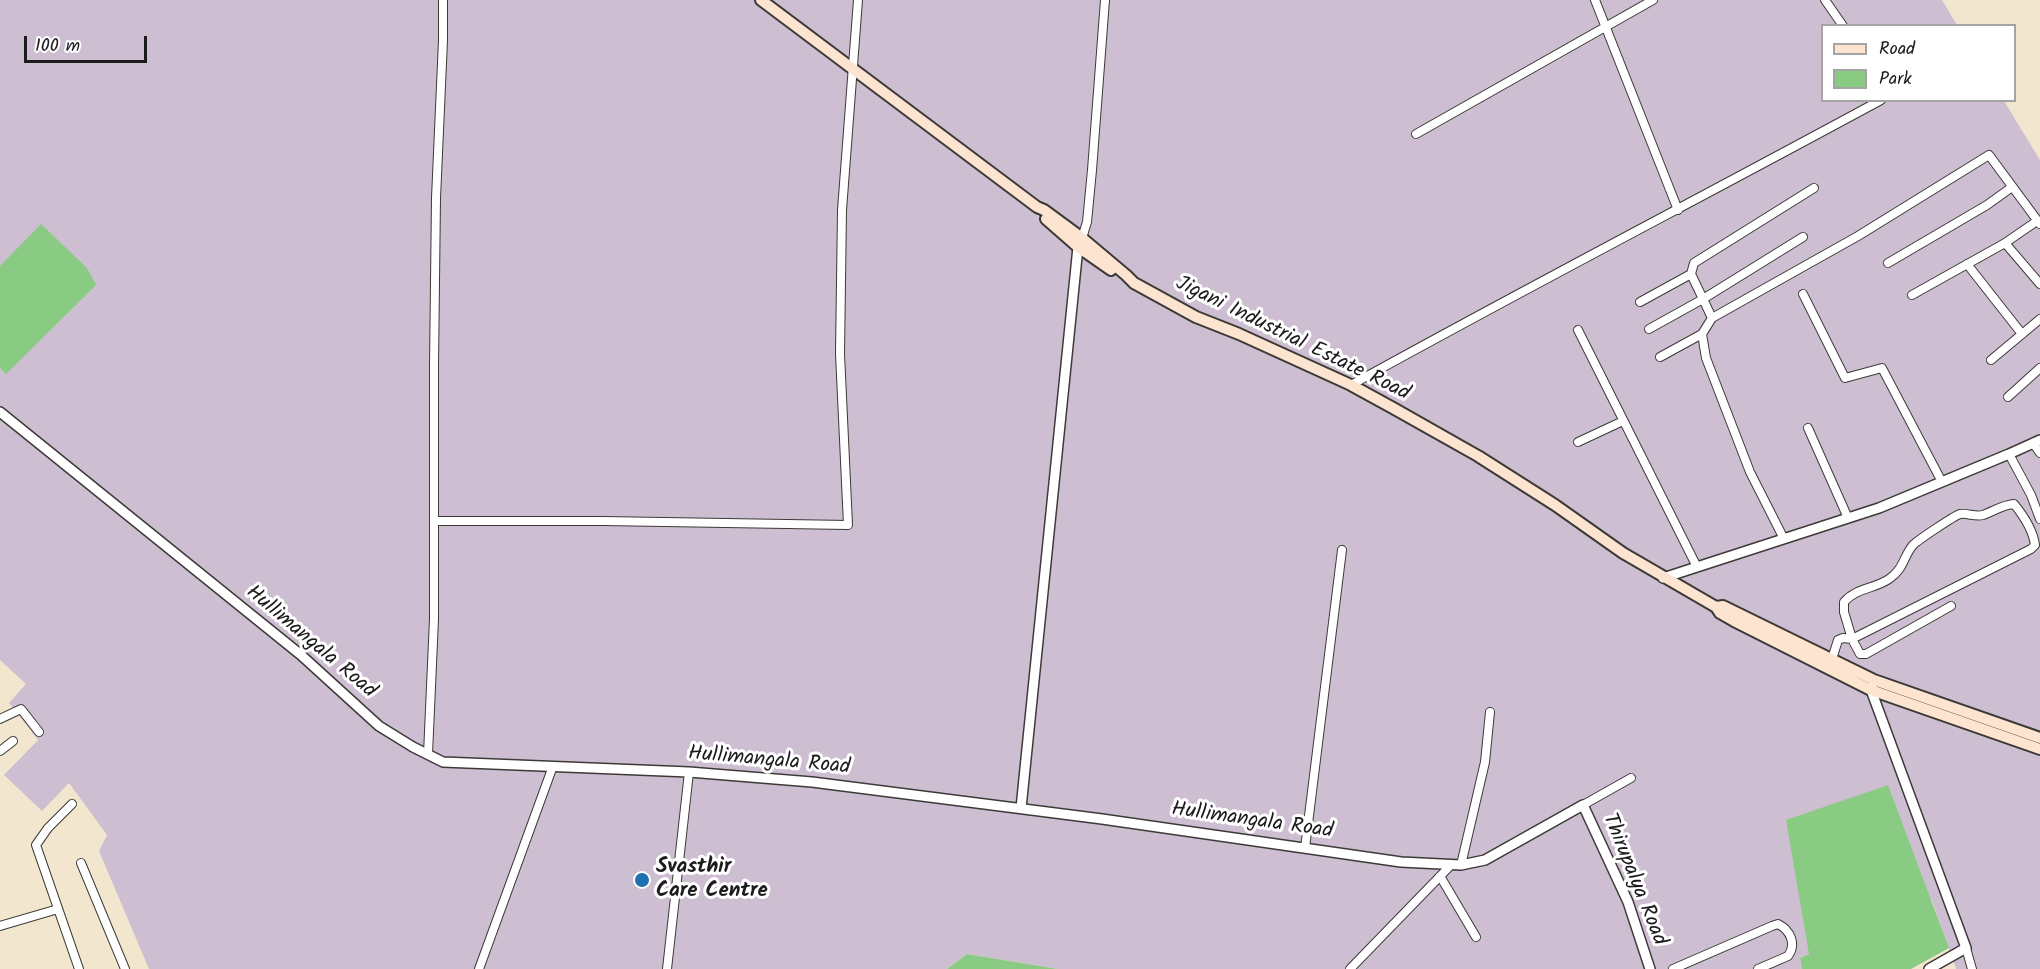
<!DOCTYPE html>
<html>
<head>
<meta charset="utf-8">
<style>
  body { margin:0 }
  #map { position:relative; width:2040px; height:969px; overflow:hidden; background:#f2e7ce; font-family:Kalam,sans-serif }
  canvas { display:block }
  .legend { position:absolute; left:1821px; top:24px; width:195px; height:78px; box-sizing:border-box; background:#fff; border:2px solid #a4a4a4; margin:0; padding:8px 10px; list-style:none; font-size:18px; color:#1c1c1c }
  .legend li { display:flex; align-items:center; gap:12px; height:30px }
  .legend b { width:30px; border:2px solid #a4a4a4 }
  .scale { position:absolute; left:24px; top:36px; width:123px; height:27px; box-sizing:border-box; border:3px solid #1c1c1c; border-top:0; padding-left:8px; font-size:18px; line-height:21px; white-space:nowrap; color:#1c1c1c; -webkit-text-stroke:4px #fff; paint-order:stroke }
</style>
</head>
<body>
<div id="map">
<canvas width="2040" height="969"></canvas>
<ul class="legend">
<li><b style="height:8px;background:#fde4d1"></b>Road</li>
<li><b style="height:16px;background:#8acb84"></b>Park</li>
</ul>
<div class="scale">100 m</div>
</div>
<script>
const c = document.querySelector('canvas').getContext('2d');
c.lineJoin = 'round';
function paint(path, color) { c.fillStyle = color; c.fill(path, 'evenodd'); }
function trace(path, color, width, dash) { c.strokeStyle = color; c.lineWidth = width; c.lineCap = dash ? 'butt' : 'round'; c.setLineDash(dash || []); c.stroke(path); }
function label(font, color, halo, rows, align = 'center') {
  c.font = font + ' Kalam,sans-serif'; c.lineWidth = 6; c.setLineDash([]); c.textBaseline = 'middle'; c.strokeStyle = halo; c.fillStyle = color; for (const [text, x, y, turn = 0] of rows) {
    c.save(); c.translate(x, y); c.rotate((+turn || 0) * Math.PI / 180); c.textAlign = isNaN(turn) ? turn : align; if (halo) c.strokeText(text, 0, 0); c.fillText(text, 0, 0); c.restore();
  }
}
paint(new Path2D(`
  M0 0H1942L1957 25 1822 26V100L2004 101 2040 160V969H1956L1931 898 1800 958 1802 969H1058L967 954 947 969H149L99 851 107 835 69 783 42 811 4 775 38 740 9 703 26 684 0 660Z`), '#cebed2');
paint(new Path2D(`
  M41 224 87 268 96 285 6 374 0 368V266Z
  M1888 785 1949 948 1911 969H1802L1800 958 1809 954 1786 820Z
  M967 954 1058 969H947Z`), '#8acb84');
const minor = new Path2D(`
  M1595 0 1678 210
  M1825 0 1843 26
  M1416 134 1653 0
  M1082 238 1087 222 1092 170 1105 0
  M2005 243 2040 284
  M1888 263 1987 205 2012 187
  M1967 264 2022 334
  M1803 294 1845 378 1882 368 1942 482
  M1912 295 2005 243 2037 221
  M1640 302 1691 274
  M1712 318 1703 299 1803 237
  M1649 329 1703 299 1691 274 1694 263 1814 188
  M1578 330 1697 567
  M1660 357 1702 334
  M1991 360 2040 319
  M1351 385C1526 288 1704 196 1881 100
  M2008 397 2040 368
  M1808 428 1848 518
  M1578 442 1623 421
  M2033 443 2040 453
  M2009 454 2031 495 2040 519
  M434 521H603L848 525 840 354 842 210 858 0
  M1784 539 1750 472 1706 358 1702 334 1712 318 1858 236 1989 155 2040 224
  M1832 659 1838 640 1843 638 1852 639 1844 612V602C1856 588 1874 589 1889 579 1904 569 1903 557 1913 545 1918 540 1954 516 1960 514 1968 513 1975 517 1983 515 1994 511 2002 505 2014 504 2023 515 2033 530 2035 545L2031 549 1852 639 1860 654H1866L1951 606
  M0 719 21 709 39 732
  M0 751 13 741
  M428 754 434 619V365L436 198 443 40V0
  M72 804 48 828 36 845 79 969
  M1583 805 1631 778
  M1305 848 1342 550
  M81 863 125 969
  M1461 865 1485 762 1490 712
  M1440 876 1476 937
  M0 926 58 909
  M1966 948 1972 969
  M479 969 553 766
  M667 969 689 772
  M1350 969 1451 865
  M1673 969 1772 926 1778 924C1790 930 1797 944 1788 956L1758 969`);
const tertiary = new Path2D(`
  M0 412 301 655 379 726 413 747 443 762 689 772 812 782 1102 819 1401 862 1461 865 1485 860 1583 805 1628 902 1650 969
  M1663 578 1879 508 2009 454 2040 440
  M1872 686 1871 690 1966 948 1929 969
  M1021 808 1078 247`);
const secondary = new Path2D(`
  M761 0 1037 207 1044 210 1082 238 1126 275 1134 283 1196 317 1239 334 1351 385 1393 408 1478 456 1555 505 1623 553 1716 607 1723 606 1874 680 2040 738
  M1046 219 1078 247 1111 270
  M1716 607 1720 613 1734 621 1871 690 2040 749`);
trace(minor, '#3c3a37', 10);
trace(tertiary, '#3c3a37', 12);
trace(secondary, '#3c3a37', 14);
trace(minor, '#fff', 8);
trace(tertiary, '#fff', 9);
trace(secondary, '#fde4d1', 10);
for (const [x, y, r, color] of [
  [642,880,8,"#1f6fb2"]
]) { const dot = new Path2D(); dot.arc(x, y, r, 0, 2 * Math.PI); c.fillStyle = color; c.fill(dot); trace(dot, '#fff', 2); }
label('21px', '#1c1c1c', '#fff', [
  ["Jigani Industrial Estate Road",1292,340,26],
  ["Hullimangala Road",310,643,40],
  ["Hullimangala Road",769,762,5],
  ["Hullimangala Road",1252,822,8],
  ["Thirupalya Road",1633,880,68]
]);
label('bold 21px', '#1c1c1c', '#fff', [
  ["Svasthir",656,868],
  ["Care Centre",656,892]
], 'left');
</script>
</body>
</html>
